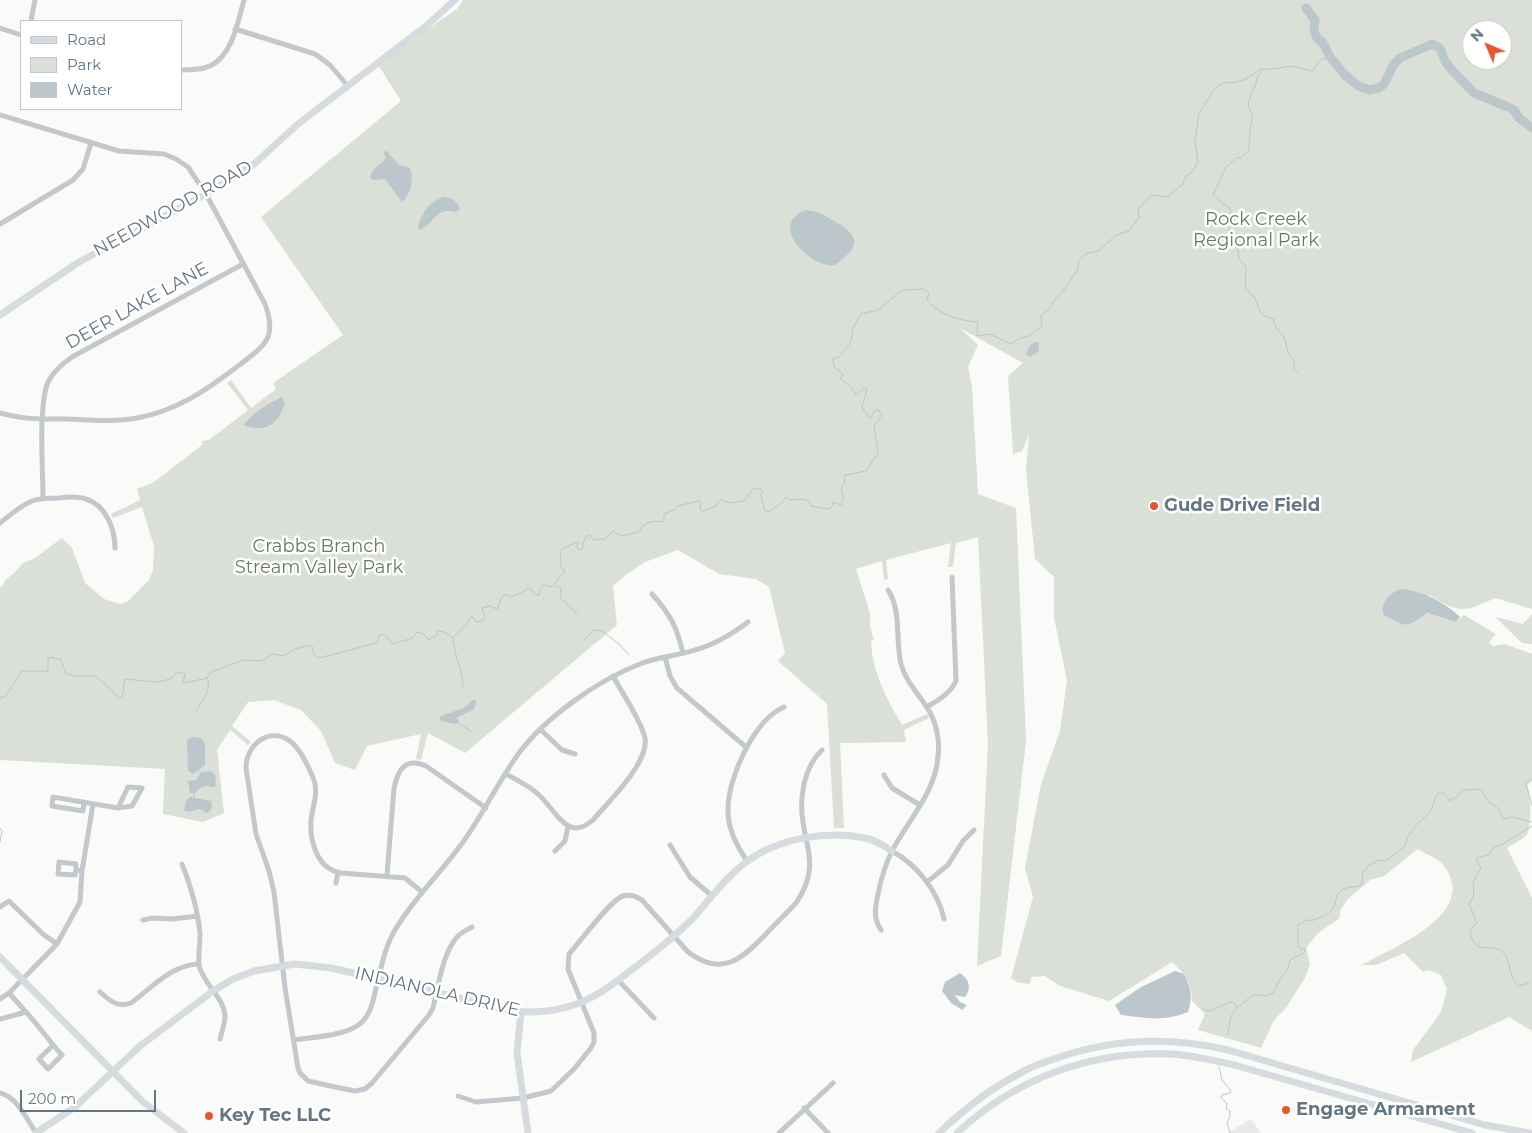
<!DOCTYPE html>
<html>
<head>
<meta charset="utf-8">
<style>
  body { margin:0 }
  #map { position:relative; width:1532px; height:1133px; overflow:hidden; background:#fafaf8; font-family:Montserrat,sans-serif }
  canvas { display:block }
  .legend { position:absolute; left:20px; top:20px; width:162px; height:90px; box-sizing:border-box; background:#fff; border:1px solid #c1c8cd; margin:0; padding:6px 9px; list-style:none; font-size:15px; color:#657683 }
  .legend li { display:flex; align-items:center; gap:10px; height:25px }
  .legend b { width:25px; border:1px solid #c1c8cd }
  .north { position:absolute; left:1462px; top:20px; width:50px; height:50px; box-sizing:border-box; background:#fff; border:1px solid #c1c8cd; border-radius:50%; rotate:315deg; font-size:14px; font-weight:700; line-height:20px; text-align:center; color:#657683 }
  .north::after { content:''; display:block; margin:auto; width:18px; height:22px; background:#e4572e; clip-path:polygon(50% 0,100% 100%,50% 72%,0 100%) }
  .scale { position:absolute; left:20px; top:1090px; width:136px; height:22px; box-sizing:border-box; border:2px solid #657683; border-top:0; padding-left:6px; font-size:15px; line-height:18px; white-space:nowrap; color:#657683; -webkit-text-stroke:4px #fff; paint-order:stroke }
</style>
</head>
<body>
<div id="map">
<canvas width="1532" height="1133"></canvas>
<ul class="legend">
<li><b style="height:6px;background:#d6dbdf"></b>Road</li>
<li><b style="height:14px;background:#dadfd7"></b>Park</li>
<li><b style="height:14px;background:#bbc7cb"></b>Water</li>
</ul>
<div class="north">N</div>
<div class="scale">200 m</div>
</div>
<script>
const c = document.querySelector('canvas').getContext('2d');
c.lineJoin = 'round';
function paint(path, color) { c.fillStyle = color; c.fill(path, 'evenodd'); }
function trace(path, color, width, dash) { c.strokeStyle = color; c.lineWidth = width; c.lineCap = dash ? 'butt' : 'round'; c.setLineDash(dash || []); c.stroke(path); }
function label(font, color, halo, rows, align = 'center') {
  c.font = font + ' Montserrat,sans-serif'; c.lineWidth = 5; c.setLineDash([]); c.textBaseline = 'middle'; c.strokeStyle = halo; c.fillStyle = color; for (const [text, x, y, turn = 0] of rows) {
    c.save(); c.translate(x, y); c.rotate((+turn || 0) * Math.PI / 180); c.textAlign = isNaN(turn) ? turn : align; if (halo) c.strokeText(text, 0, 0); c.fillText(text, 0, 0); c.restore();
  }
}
paint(new Path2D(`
  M1251 1119 1261 1133H1228Z`), '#e8e9e9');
paint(new Path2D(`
  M463 0H1532V609L1495 598C1463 613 1459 613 1429 595L1412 624 1427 613 1456 622 1464 615 1496 634 1489 642 1492 646 1505 644 1532 654V781L1527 785C1531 799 1532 822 1527 835 1522 840 1513 844 1507 848L1532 898V1031L1509 1017 1411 1062 1413 1050 1441 1012 1447 989 1441 975 1429 970 1423 972 1404 953 1376 965H1362C1393 947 1480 914 1444 866 1439 859 1426 854 1418 849L1384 876 1370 880 1347 900 1340 911V918L1318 933 1306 948 1310 964 1305 978 1286 1008 1274 1020 1261 1048 1198 1030 1205 1014 1192 1001C1191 982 1186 975 1172 962L1109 1001 1060 986 1045 976 1032 977 1029 984 1017 982 1011 978 1033 897 1025 868 1041 784 1060 731 1067 680 1054 618V577L1035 559 1026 470 1029 435 1022 451 1013 454 1008 376 1023 363 960 328 978 345 968 367 972 387 978 494 1016 508 1026 741 1001 956 977 966 988 744 978 537 956 543 953 567H948L951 543 886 560 888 579 884 580 882 561 856 569 870 613V626L874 640 871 641C872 672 887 699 902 725L927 714 929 718 904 730 906 742 840 743 844 828H834L827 704 778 661 785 653 769 587 756 579 719 574 678 550 645 562 627 574 613 586 617 625 465 753 428 733 421 760 416 759 421 734 367 746 355 770 335 763 321 731 301 710 274 700 248 702 232 726 251 742 248 745 230 730 217 750 224 813 203 822 163 814 165 769 0 760V587L3 586 5 580 13 574 23 563 35 558 62 538 72 548 85 583 104 599 121 604 128 601 149 580 153 570 154 546 142 507 113 518 111 514 140 500 137 489 154 482 202 445V441L209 440 248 410 227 383 231 380 251 408 276 389 273 383 343 335 261 217 401 101 377 63 457 9ZM1472 30H1502V60H1472Z
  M1532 614V644L1522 643 1495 617 1523 624Z`), '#dadfd7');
paint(new Path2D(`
  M387 151 399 165 410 168C414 180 411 194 402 202L385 179 377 180 371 179C369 169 381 165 386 158L383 152Z
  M444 197C452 198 458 201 460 209 455 215 452 210 446 211 434 213 430 228 419 230L418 227C422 212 429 202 444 197Z
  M803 211C814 209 823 215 832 220 847 228 865 239 846 256 843 259 838 263 834 265 814 269 768 228 803 211Z
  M1034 342 1039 343V351L1030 357 1026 354 1029 347Z
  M282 397 285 403C279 424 265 434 244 425 253 412 268 404 282 397Z
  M1400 589C1423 591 1443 601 1460 617L1456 622 1427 613C1406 629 1407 627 1384 615 1380 602 1389 594 1400 589Z
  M473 700 477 701 474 709 456 718 459 721 458 723 453 724 439 720 441 716 464 708Z
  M192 737 201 738 205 744V765L193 774 188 771 187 740Z
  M211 771 216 776 215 787 206 786 198 789 195 793H190L188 781 196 780 201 773Z
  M190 797 211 801 212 808 208 813H206L200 809 188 812 184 810 186 801Z
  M1175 971 1184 974C1191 988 1193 997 1188 1012 1163 1022 1147 1018 1121 1015L1115 1005 1141 987Z
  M960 973C969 979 972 988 965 997L955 995 960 1002 967 1005 962 1010 951 1003 942 991 945 982Z`), '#bbc7cb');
trace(new Path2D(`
  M1261 69 1262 72 1257 76C1257 89 1248 96 1248 105 1249 109 1252 113 1253 117 1250 123 1249 142 1249 150L1241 158H1236L1226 167 1213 195 1230 209 1231 216 1229 235 1238 250 1239 259 1245 265 1246 270 1245 279 1246 289 1255 298 1260 312 1263 315 1273 319 1277 329 1284 337 1289 355 1294 361V369L1298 373
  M556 586 561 588 560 598 578 614
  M453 638C454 656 463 670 463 688
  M584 640 593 630 602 631 620 645 629 655
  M0 698 6 696 22 671H48V658L52 657 61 660 66 674 76 676H96L119 698 122 697 125 679 157 682 171 679 176 673H183L185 674 183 682 185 683 207 678 211 672 243 660 261 661 273 654 284 656 295 649 310 645 312 646 314 655 319 658 377 643 379 636 383 634 388 638 393 644 413 638 417 632 424 634 428 640 436 636 438 631 444 632 453 638 467 623 472 616 476 622 482 621 485 617 482 608 489 606 497 609 503 595H508L512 597 530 588 536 595H539L540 589 544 585 552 587 565 571 561 567 560 550 578 542 577 547 579 550 582 549 585 537 590 535 594 540 605 539 613 531 621 536 639 532C643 523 652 520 662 522L664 519V514L674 510 677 506 699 501 701 503 700 510 704 511 716 506 722 499 729 503 744 501 754 488 760 489 763 492 761 495 765 511 769 512 783 502 786 497 790 500 799 499 807 500 812 506 828 509 832 507 833 502 841 505C845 499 843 494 841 488L844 485 845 475 866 471 878 453 874 426 882 415 878 409 874 411 870 419 862 407 867 389 864 388 856 395 852 388 841 379 843 374 834 367 833 359 839 357 851 342 853 328 861 314 878 310 902 290 924 289 929 293 927 300C941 316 958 320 978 322L977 336 990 334 1011 344 1020 338 1029 336 1042 326 1041 315 1049 310 1055 299 1064 290 1078 269V262L1085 254 1099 251 1116 235 1129 231 1139 218 1138 209 1151 195 1167 197 1183 184 1185 177 1192 172 1198 162 1195 141 1199 113 1215 88 1225 82 1233 83 1246 79 1261 69H1273L1292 66 1312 71 1320 60 1330 57
  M197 710C203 698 212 692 207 678
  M458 723 471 731
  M198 769 201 773
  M1532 779 1526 783 1532 806
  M194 793V797
  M0 828 2 831 0 842
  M1529 983 1519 986C1507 977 1512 960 1502 951 1491 942 1474 958 1470 930L1477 923C1473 917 1473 910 1469 904L1474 895 1473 883 1481 867 1477 862V858L1488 855 1495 847 1505 843 1532 826
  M1204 1009 1209 1011 1231 1002 1235 1003 1236 1007
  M1228 1034 1231 1016 1237 1008 1253 995H1260L1266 996 1273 993 1280 979 1287 971 1290 960 1304 953 1305 949H1301L1298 945V925L1306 920C1312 921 1316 920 1321 917 1341 909 1331 898 1342 890 1347 886 1355 888 1361 885L1363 879 1362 874 1368 866 1377 861 1387 860 1405 846 1407 838 1417 824 1430 812 1437 794 1443 793 1450 801 1458 796 1464 790 1481 789 1487 800 1500 810 1501 815 1504 819 1513 817 1532 822
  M1219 1067 1222 1080 1231 1091 1230 1093 1222 1095 1221 1097 1227 1104 1226 1109 1230 1111V1116L1227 1123 1230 1133`), '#bbc7cb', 1);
trace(new Path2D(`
  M1306 8 1315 20 1314 30 1317 38 1323 43 1330 57 1344 74 1358 86 1370 90 1379 88 1384 84 1394 64 1400 58 1432 44 1440 48 1445 61 1451 69 1474 93 1508 107 1514 110 1519 118 1532 128`), '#bbc7cb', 9);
trace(new Path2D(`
  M31 21 35 0
  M0 28 21 35
  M235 29 315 54 330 65 347 85
  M181 70C191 70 203 70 212 65 233 53 238 21 244 0
  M0 115 119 151 164 154 176 159 188 167 206 194 265 304C278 339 264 346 238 366 207 390 176 411 137 418 115 422 91 420 68 419 44 419 23 420 0 413
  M0 224 73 180 83 169 91 143
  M43 498C43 469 38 407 48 382 53 372 62 364 72 357L243 264
  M0 523C10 515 20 506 32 501 40 498 50 498 59 498 67 497 77 496 86 499 106 505 115 529 115 548
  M652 594C670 614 677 627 683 653
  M665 657 670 676 677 688 747 748
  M927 707C938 700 950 694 956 681L952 577
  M540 729 562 750 575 754
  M506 774C517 780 530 786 539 795 556 810 567 843 593 820 609 801 649 763 645 738 641 720 622 693 613 676
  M884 775 892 788 920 805
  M84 802 83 811 52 806 53 797 118 808 132 806 142 788 128 787 118 808
  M670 845 690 877 712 896
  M555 851 565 841 568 826
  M892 851C917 865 938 891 944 919
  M747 861C737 846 728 830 728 811 727 779 754 720 784 707
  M182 864C191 887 198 909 200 934 200 944 198 955 199 965 203 984 224 997 225 1016 225 1024 222 1031 220 1039
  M76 870 75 875 58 874 59 862 76 864V870L82 871
  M387 875 394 788C398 770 405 757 426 766L486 808
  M927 882 948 865 963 841 974 830
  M336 883 338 872
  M422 892 405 878 341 873C331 871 325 867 319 858 312 845 309 829 312 814 314 802 318 792 314 780 309 768 301 749 290 741 269 726 246 745 246 768L256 834 269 871 274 892 285 988 298 1068 300 1073 308 1081 335 1087 355 1091 365 1089 372 1083 429 1015 433 1008C438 987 443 951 458 936 462 932 467 930 472 927
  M0 907 9 901 44 935 57 944
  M143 920 153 918 172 919 198 916
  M881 930C873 918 875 908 878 894 881 879 885 865 892 851 908 820 936 792 938 756 940 739 936 720 926 706 917 692 905 680 901 664 895 639 902 611 888 590
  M618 980 654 1018
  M100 992C110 1001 118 1008 131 1003 151 988 173 964 199 964
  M9 993 26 1012
  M0 999 9 993 57 944 80 902 82 871 93 804
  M0 1019 26 1012C39 1026 49 1041 62 1055L48 1069 39 1059 53 1045
  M294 1040C313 1037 348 1036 362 1022 373 1011 374 994 378 980 382 963 386 945 395 930 413 899 439 875 460 846 482 817 497 783 519 753 545 718 598 680 640 664 657 657 677 656 695 650 714 645 732 634 748 622
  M0 1093C17 1097 27 1119 36 1133
  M458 1096 476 1102 523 1098 551 1091 574 1069 591 1048 594 1042V1033L568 969 569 954C580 942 610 900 623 896 630 894 636 896 642 900L688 952C721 977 741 960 765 935 775 924 786 914 796 903 802 894 808 883 809 872 812 856 805 838 803 822 799 797 804 767 822 750
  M804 1108 828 1133
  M779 1133 833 1083`), '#c3c8cc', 5);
trace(new Path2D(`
  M0 315 79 262 206 194 253 165 298 124 426 26 455 0
  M0 957 143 1102 184 1133
  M521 1012 517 1053 528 1133
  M36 1133 75 1107 140 1046 213 991 233 979 254 971 295 964 331 968 411 986 506 1010C539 1015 572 1010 601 992 614 984 626 974 638 965 657 950 676 936 693 918 710 899 725 878 745 863 777 838 830 829 869 839 877 841 885 847 892 851
  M939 1133C965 1108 994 1086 1026 1070 1033 1066 1042 1063 1051 1060 1108 1039 1169 1036 1228 1050L1485 1125 1529 1133
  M957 1133C1016 1078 1090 1051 1170 1054 1193 1055 1216 1061 1238 1066L1472 1133`), '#d6dbdf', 7);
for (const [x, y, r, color] of [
  [1154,506,5,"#e4572e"],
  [1286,1110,5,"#e4572e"],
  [209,1116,5,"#e4572e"]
]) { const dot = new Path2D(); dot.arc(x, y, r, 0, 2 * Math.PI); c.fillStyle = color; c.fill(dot); trace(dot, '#fff', 2); }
label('18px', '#657683', '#fff', [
  ["NEEDWOOD ROAD",173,209,-29],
  ["DEER LAKE LANE",137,306,-29],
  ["INDIANOLA DRIVE",437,992,13]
]);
label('18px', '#687a64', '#fff', [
  ["Rock Creek",1256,220],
  ["Regional Park",1256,241],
  ["Crabbs Branch",319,547],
  ["Stream Valley Park",319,568]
]);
label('bold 18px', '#657683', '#fff', [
  ["Gude Drive Field",1164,506],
  ["Engage Armament",1296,1110],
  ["Key Tec LLC",219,1116]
], 'left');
</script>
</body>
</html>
